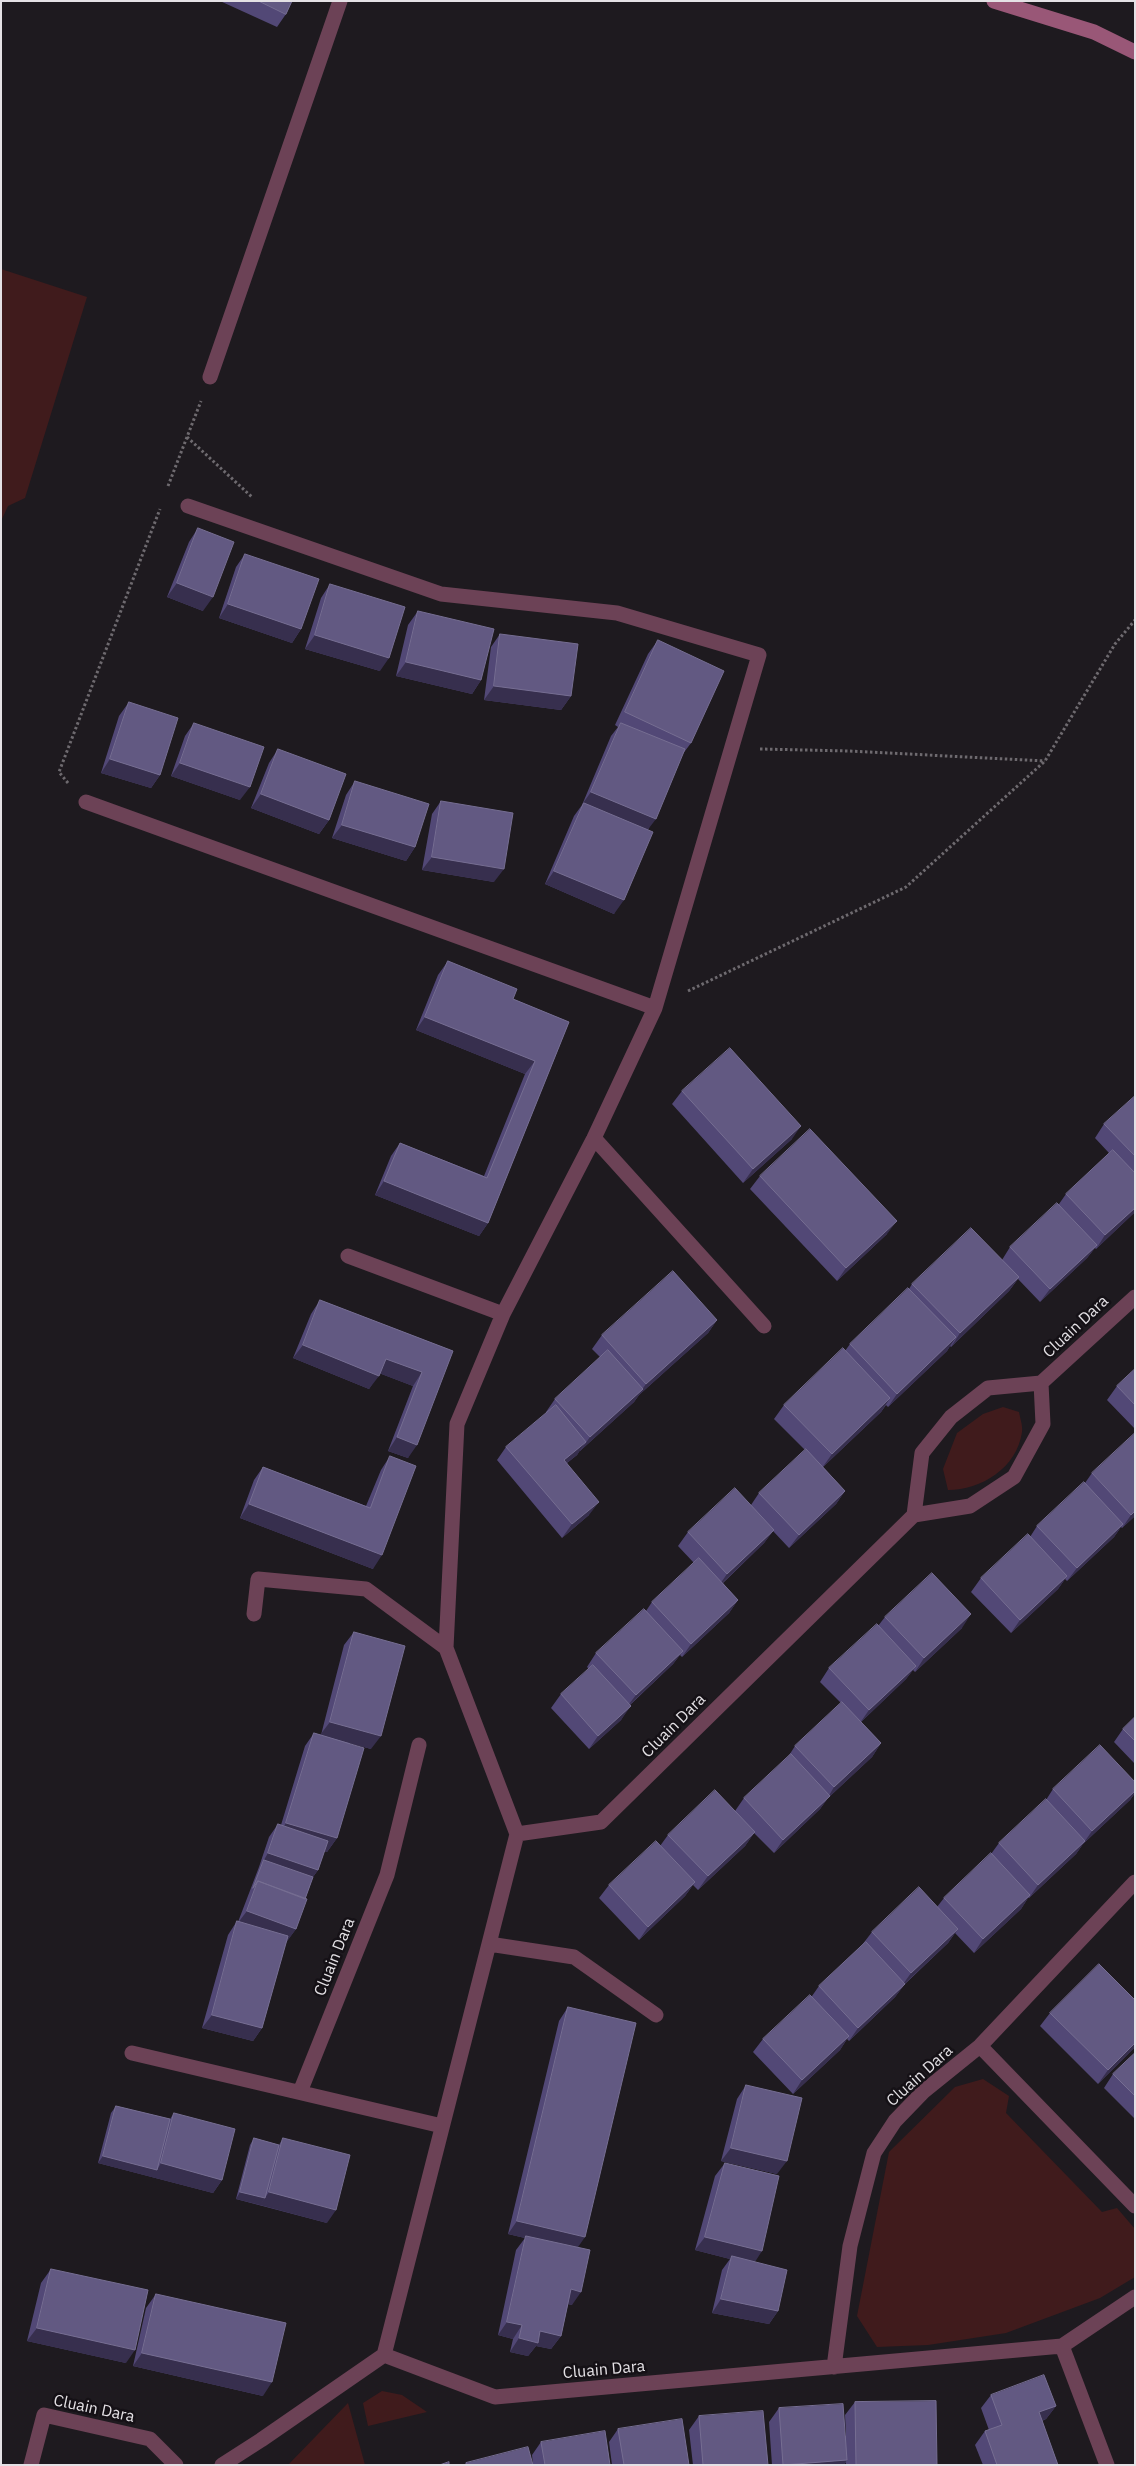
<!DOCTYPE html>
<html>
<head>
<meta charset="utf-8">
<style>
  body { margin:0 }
  #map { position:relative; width:1136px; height:2466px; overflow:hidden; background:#1e1a1f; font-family:"IBM Plex Sans",sans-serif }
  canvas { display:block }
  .frame { position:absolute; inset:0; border:2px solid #e4e1e5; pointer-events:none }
</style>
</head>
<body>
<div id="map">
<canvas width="1136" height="2466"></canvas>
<div class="frame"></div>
</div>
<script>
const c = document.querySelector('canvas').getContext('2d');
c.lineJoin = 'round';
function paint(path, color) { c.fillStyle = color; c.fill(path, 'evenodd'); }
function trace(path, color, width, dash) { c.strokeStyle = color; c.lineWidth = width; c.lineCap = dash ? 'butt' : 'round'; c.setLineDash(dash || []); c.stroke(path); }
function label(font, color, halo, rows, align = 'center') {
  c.font = font + ' "IBM Plex Sans",sans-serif'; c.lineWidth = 5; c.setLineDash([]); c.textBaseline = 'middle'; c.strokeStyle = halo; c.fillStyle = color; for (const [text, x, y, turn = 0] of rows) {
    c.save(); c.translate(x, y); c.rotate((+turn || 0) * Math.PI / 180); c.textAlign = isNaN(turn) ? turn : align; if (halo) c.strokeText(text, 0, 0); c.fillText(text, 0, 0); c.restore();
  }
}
paint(new Path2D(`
  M1 269 87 297 25 498 8 506 1 521Z
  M1003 1407 1019 1412C1020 1418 1023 1426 1022 1432 1017 1468 981 1490 948 1490L943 1469 957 1433 983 1414Z
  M983 2079 1009 2096 1006 2113 1102 2212 1117 2208 1135 2229V2277L1100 2298 1006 2333 928 2345 877 2347 857 2316 889 2152 955 2087Z
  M382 2391 402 2395 427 2412 368 2426 363 2403Z
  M348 2403 365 2465H288Z`), '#401b1c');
trace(new Path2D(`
  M187 437 253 498
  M168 486 201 401
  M760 749 849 751 1045 761
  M68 783 59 772 160 509
  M688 991 906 887 1045 761 1115 644 1135 620`), '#6e6a6f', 3, [2.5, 2.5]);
trace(new Path2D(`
  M210 377 340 1`), '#6c4256', 15);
trace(new Path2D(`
  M188 506 441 594 617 613 759 655 655 1008 594 1138 503 1314 457 1424 446 1648 517 1834
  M86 802 655 1008
  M594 1138 764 1326
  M348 1256 503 1314
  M1041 1383 1043 1424 1014 1477 970 1506 914 1515 922 1453 951 1417 988 1388 1041 1383 1135 1297
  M254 1614 258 1579 366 1589 446 1648
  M517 1834 601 1822 914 1515
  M489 1944 574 1957 656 2015
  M980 2046 1135 2206
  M132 2053 442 2126
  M300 2092 387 1875 419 1745
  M384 2355 495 2397 1062 2346
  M834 2367 850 2246 874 2153 895 2121 923 2092 980 2046 1135 1882
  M31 2465 44 2415 150 2439 176 2465
  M222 2465 261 2440 384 2355 517 1834
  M1107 2465 1062 2346 1135 2297`), '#6c4256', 15);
trace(new Path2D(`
  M994 1 1094 32 1135 52`), '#995777', 15);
paint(new Path2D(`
  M220 1H292L286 14 277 27Z
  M198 528 203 611 167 597 189 542Z
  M245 554 301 629 292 643 219 618 236 567Z
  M330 584 380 671 305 649 321 598Z
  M418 611 481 680 472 694 396 676 408 625Z
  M500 634 571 696 561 710 484 700 491 647Z
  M658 640 691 743 682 755 648 830 614 914 545 884 574 816 582 805 611 736 618 727 615 725 648 654Z
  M129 702 160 775 151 788 101 773 119 716Z
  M194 723 240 800 171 776 185 736Z
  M278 749 329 820 319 834 251 808 269 763Z
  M355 781 415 847 406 861 332 838 346 795Z
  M441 801 494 882 422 870 432 814Z
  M448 961 513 999 569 1022 488 1223 479 1236 375 1195 391 1156 400 1143 484 1176 525 1074 416 1030 438 975Z
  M682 1091 792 1139 743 1183 672 1104Z
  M1135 1096V1212L1096 1249 1095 1248 1087 1258 1040 1302 1018 1279 1009 1291 951 1347 950 1346 947 1351 888 1407 886 1405 881 1412 823 1467 845 1491 836 1504 789 1548 773 1531 764 1543 723 1583 738 1600 729 1613 682 1657 680 1655 673 1664 630 1705 621 1720 589 1749 551 1708 561 1694 589 1669 587 1667 596 1653 646 1611 652 1602 694 1563 678 1546 688 1532 751 1505 759 1493 805 1450 774 1419 784 1405 845 1351 850 1344 909 1289 912 1284 1002 1260 1010 1247 1059 1204 1066 1194 1109 1153 1095 1138 1104 1124Z
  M760 1176 887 1234 837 1281 750 1189Z
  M320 1300 453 1351 408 1458 388 1451 413 1386 379 1373 369 1389 293 1358 311 1314Z
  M717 1320 708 1333 639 1395 634 1402 580 1451V1450L577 1455 567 1463 589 1515 562 1538 497 1460 506 1447 546 1413V1412L555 1399 600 1357 592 1349 602 1335Z
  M1135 1369V1429L1107 1400 1117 1386Z
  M390 1456 373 1569 240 1518 254 1480 263 1467 366 1506 381 1470Z
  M1092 1473 1135 1516 1122 1528 1121 1527 1114 1537 1067 1581 1065 1579 1058 1589 1011 1633 971 1592 981 1578 1030 1537 1037 1526 1085 1483Z
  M885 1617 962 1628 915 1672 913 1670 906 1679 861 1722 881 1743 872 1757 828 1798 820 1809 774 1853 754 1833 745 1846 698 1890 693 1885 685 1896 639 1940 599 1898 609 1885 660 1846 668 1835 735 1811 744 1798 788 1757 795 1746 841 1703 820 1682 829 1668 878 1626Z
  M354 1632 371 1749 350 1743 337 1838 327 1852 324 1851 318 1870 313 1877 305 1899 296 1929 286 1942 262 2028 253 2041 202 2028 228 1935 237 1921 238 1922 259 1867 269 1837 278 1824 281 1825 305 1746 314 1733 321 1735 344 1645Z
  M1135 1717V1764L1114 1742 1123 1729Z
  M1135 1782V1793L1130 1800 1083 1844 1076 1854 1029 1898H1028L1021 1909 974 1953 955 1933 948 1943 905 1984 895 1997 849 2041 847 2039 840 2050 793 2094 753 2052 763 2039 812 1996 819 1986 862 1945 872 1932 937 1907 944 1898 991 1854 999 1843 1046 1800 1053 1789Z
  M1135 2000V2047L1098 2084 1040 2026 1050 2013Z
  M568 2007 578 2247 572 2305 568 2304 561 2336 551 2349 536 2346 528 2356 510 2352 513 2339 498 2335 516 2250 525 2238 508 2234 559 2021Z
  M1135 2053V2119L1104 2088 1113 2074Z
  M746 2085 777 2174 721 2161 737 2099Z
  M116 2106 170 2119 174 2113 222 2180 213 2193 98 2163 111 2113Z
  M254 2138 279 2145 283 2138 327 2223 236 2199 250 2145Z
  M725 2163 754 2262 778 2311 769 2324 712 2313 722 2270 730 2259 695 2250 715 2176Z
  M51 2269 126 2363 27 2341 41 2283Z
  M156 2294 263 2396 133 2366 146 2308Z
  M991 2395 1056 2406 1046 2419 1042 2421 1058 2465H983L975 2445 985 2431 989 2430 981 2408Z
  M855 2402 937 2465H846V2462L844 2465H772L769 2422 779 2408 846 2436 845 2415Z
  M699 2416 768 2465H693L689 2430Z
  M618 2429 689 2465H612L609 2442Z
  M541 2442 610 2465H533L532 2455Z`), '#524876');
paint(new Path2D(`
  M177 583 213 597 203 611 167 597Z
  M228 604 301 629 292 643 219 618Z
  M315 635 389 658 380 671 305 649Z
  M406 662 481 680 472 694 396 676Z
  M494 686 571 696 561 710 484 700Z
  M110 759 160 775 151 788 101 773Z
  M180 763 250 787 240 800 171 776Z
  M591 792 656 819 646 832 583 803Z
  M261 794 329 820 319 834 251 808Z
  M342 825 415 847 406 861 332 838Z
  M432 857 504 869 494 882 422 870Z
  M554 871 624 900 614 914 545 884Z
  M425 1017 535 1061 525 1074 416 1030Z
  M801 1126 792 1139 743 1183 753 1169Z
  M384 1181 488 1223 479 1236 375 1195Z
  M1135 1208V1212L1096 1249 1105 1235Z
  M897 1221 887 1234 837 1281 846 1268Z
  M1097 1245 1087 1258 1040 1302 1050 1289Z
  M1019 1277 1009 1291 951 1347 960 1333Z
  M717 1320 708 1333 639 1395 634 1402 580 1451 590 1437 641 1391 646 1384Z
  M956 1337 947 1351 888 1407 897 1394Z
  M303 1345 379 1376 369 1389 293 1358Z
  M386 1359 422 1372 413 1386 376 1372Z
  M890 1398 881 1412 822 1468 832 1454Z
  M397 1437 417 1445 408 1458 388 1451Z
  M586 1442 577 1455 554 1473 564 1460Z
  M845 1491 836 1504 789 1548 799 1535Z
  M599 1502 589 1515 562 1538 572 1524Z
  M249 1504 382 1555 373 1569 240 1518Z
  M1135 1511V1516L1122 1528 1131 1515Z
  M1123 1524 1114 1537 1067 1581 1077 1568Z
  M774 1530 764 1543 718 1587 727 1574Z
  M1067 1576 1058 1589 1011 1633 1020 1620Z
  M738 1600 729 1613 682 1657 691 1644Z
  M971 1614 962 1628 915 1672 924 1658Z
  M683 1651 673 1664 626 1708 636 1695Z
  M916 1666 906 1679 860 1723 869 1710Z
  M631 1706 621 1720 589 1749 598 1736Z
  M330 1722 381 1736 371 1749 320 1735Z
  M881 1743 872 1757 828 1798 820 1809 774 1853 783 1840 827 1799 834 1787Z
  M1135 1791V1793L1130 1800 1083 1844 1076 1854 1029 1898 1038 1885 1085 1841 1092 1831Z
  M286 1823 337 1838 327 1852 277 1837Z
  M755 1832 745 1846 698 1890 708 1876Z
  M268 1853 318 1870 308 1884 264 1860Z
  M695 1882 685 1896 639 1940 648 1927Z
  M1030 1895 1021 1909 974 1953 983 1939Z
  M247 1911 296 1929 286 1943 237 1924Z
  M958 1929 948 1943 901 1987 911 1973Z
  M905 1984 895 1997 849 2041 858 2028Z
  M212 2015 262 2028 253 2041 202 2028Z
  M849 2036 840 2050 793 2094 802 2080Z
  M1135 2043V2047L1098 2084 1108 2070Z
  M731 2148 787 2161 777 2174 721 2161Z
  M103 2156 157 2170 161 2163 222 2180 213 2193 98 2163Z
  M240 2192 265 2198 260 2205 236 2199Z
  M269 2192 336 2210 327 2223 260 2205Z
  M517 2221 585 2237 576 2250 526 2236 525 2238 508 2234Z
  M705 2237 762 2251 753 2265 732 2256 730 2259 695 2250Z
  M571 2289 581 2292 572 2305 562 2303Z
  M721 2299 778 2311 769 2324 712 2313Z
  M507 2322 522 2325 513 2339 498 2335Z
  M37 2328 135 2350 126 2363 27 2341Z
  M540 2331 561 2336 551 2349 536 2346 528 2356 510 2352 519 2338Z
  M142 2353 272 2382 263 2396 133 2366Z
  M1056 2406 1046 2419 1029 2425 1039 2412Z
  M847 2460 844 2465H784Z`), '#372f4e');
const building = new Path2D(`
  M259 1H292L286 14Z
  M198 528 234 542 213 597 177 583Z
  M245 554 319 579 301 629 228 604Z
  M330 584 405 607 389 658 315 635Z
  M418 611 494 629 481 680 406 662Z
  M500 634 578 644 571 696 494 686Z
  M658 640 724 671 691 743 625 712Z
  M129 702 178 718 160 775 110 759Z
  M194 723 264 747 250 787 180 763Z
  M621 723 685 749 656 819 591 792Z
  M278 749 346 774 329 820 261 794Z
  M355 781 429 804 415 847 342 825Z
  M441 801 513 813 504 869 432 857Z
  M584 803 653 832 624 900 554 871Z
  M448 961 517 989 513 999 569 1022 488 1223 384 1181 400 1143 487 1178 535 1061 425 1017Z
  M730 1048 801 1126 753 1169 682 1091Z
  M1135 1096V1156L1104 1124Z
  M810 1129 897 1221 846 1268 760 1176Z
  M1113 1150 1135 1173V1208L1105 1235 1066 1194Z
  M1057 1203 1097 1245 1050 1289 1010 1247Z
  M971 1228 1019 1277 960 1333 912 1284Z
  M673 1271 717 1320 646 1384 602 1335Z
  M908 1288 956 1337 897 1394 850 1344Z
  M320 1300 453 1351 417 1445 397 1437 422 1372 386 1359 379 1376 303 1345Z
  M843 1348 890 1398 832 1454 784 1405Z
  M608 1350 643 1389 590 1437 555 1399Z
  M1135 1369V1405L1117 1386Z
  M556 1405 586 1442 564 1460 599 1502 572 1524 506 1447Z
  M1135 1433V1511L1131 1515 1092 1473Z
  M806 1449 845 1491 799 1535 759 1493Z
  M390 1456 416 1466 382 1555 249 1504 263 1467 370 1508Z
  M1084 1482 1123 1524 1077 1568 1037 1526Z
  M735 1488 774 1530 727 1574 688 1532Z
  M1028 1534 1067 1576 1020 1620 981 1578Z
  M699 1558 738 1600 691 1644 652 1602Z
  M932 1573 971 1614 924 1658 885 1617Z
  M644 1609 683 1651 636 1695 596 1653Z
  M877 1624 916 1666 869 1710 829 1668Z
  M354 1632 405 1646 381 1736 330 1722Z
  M593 1665 631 1706 598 1736 561 1694Z
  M842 1702 881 1743 834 1787 795 1746Z
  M1135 1717V1741L1123 1729Z
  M314 1733 364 1748 337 1838 286 1823Z
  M1100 1745 1135 1782V1791L1092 1831 1053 1789Z
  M791 1754 830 1796 783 1840 744 1798Z
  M715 1790 755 1832 708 1876 668 1835Z
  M1046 1799 1085 1841 1038 1885 999 1843Z
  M278 1824 328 1841 318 1870 268 1853Z
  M656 1841 695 1882 648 1927 609 1885Z
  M991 1853 1030 1895 983 1939 944 1898Z
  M264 1860 313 1877 305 1899 258 1881 253 1888Z
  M258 1881 307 1899 296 1929 247 1911Z
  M919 1887 958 1929 911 1973 872 1932Z
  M237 1921 288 1936 262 2028 212 2015Z
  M866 1942 905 1984 858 2028 819 1986Z
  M1099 1964 1135 2000V2043L1108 2070 1050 2013Z
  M810 1995 849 2036 802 2080 763 2039Z
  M568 2007 636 2023 585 2237 517 2221Z
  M1135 2053V2096L1113 2074Z
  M746 2085 802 2098 787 2161 731 2148Z
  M116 2106 170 2119 157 2170 103 2156Z
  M174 2113 235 2129 222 2180 161 2163Z
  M254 2138 279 2145 265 2198 240 2192Z
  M283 2138 350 2155 336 2210 269 2192Z
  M725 2163 779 2176 762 2251 705 2237Z
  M526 2236 590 2250 581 2292 571 2289 561 2336 540 2331 538 2343 519 2338 522 2325 507 2322Z
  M732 2256 787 2270 778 2311 721 2299Z
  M51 2269 148 2290 135 2350 37 2328Z
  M156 2294 286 2323 272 2382 142 2353Z
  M1044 2375 1056 2406 1039 2412 1058 2465H997L985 2431 1002 2425 991 2395Z
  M936 2401 937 2465H856L855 2402Z
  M843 2404 847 2460 783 2465 779 2408Z
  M763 2411 768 2465H703L699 2416Z
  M682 2419 689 2465H624L618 2429Z
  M605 2431 610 2465H545L541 2442Z
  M528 2447 533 2465H466V2463Z
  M449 2462V2465H440Z`);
paint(building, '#625982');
trace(building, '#766e92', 1);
label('16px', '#e4e1e5', '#151116', [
  ["Cluain Dara",1076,1327,-43],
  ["Cluain Dara",674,1726,-45],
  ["Cluain Dara",335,1957,-68],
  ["Cluain Dara",920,2076,-42],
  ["Cluain Dara",604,2370,-5],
  ["Cluain Dara",94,2409,12]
]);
</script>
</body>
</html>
